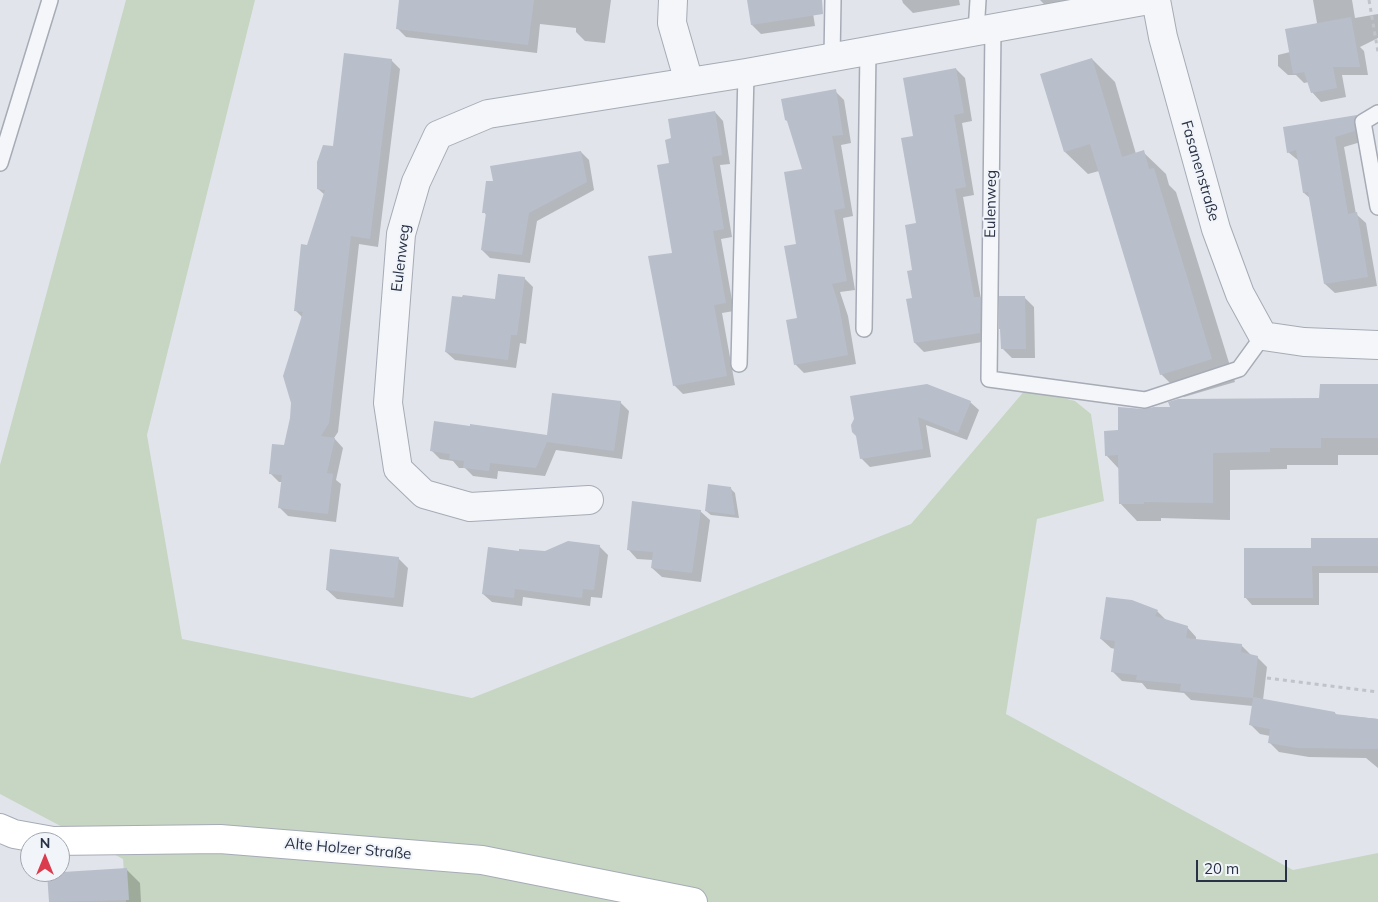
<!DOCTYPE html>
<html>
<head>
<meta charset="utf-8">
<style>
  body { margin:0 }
  #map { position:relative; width:1378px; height:902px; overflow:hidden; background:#e1e5eb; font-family:Mulish,sans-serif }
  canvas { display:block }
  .north { position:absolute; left:20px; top:832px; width:50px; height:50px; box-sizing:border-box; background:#f1f4f8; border:1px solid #a1a6b0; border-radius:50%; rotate:0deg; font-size:14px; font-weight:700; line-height:20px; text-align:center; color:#283145 }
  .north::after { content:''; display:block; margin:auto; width:18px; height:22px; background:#db3c4d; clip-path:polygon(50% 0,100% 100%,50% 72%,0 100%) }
  .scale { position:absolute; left:1196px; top:860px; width:91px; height:22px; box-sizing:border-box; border:2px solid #283145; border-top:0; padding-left:6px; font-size:15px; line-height:18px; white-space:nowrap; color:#283145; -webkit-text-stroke:4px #f1f4f8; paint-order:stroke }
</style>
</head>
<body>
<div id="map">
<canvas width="1378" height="902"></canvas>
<div class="north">N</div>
<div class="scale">20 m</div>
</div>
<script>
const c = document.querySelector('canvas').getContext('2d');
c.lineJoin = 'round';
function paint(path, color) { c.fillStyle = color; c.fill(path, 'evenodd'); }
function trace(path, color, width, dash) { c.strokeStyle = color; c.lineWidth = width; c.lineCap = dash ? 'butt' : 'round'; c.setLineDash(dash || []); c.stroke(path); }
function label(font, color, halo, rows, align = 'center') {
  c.font = font + ' Mulish,sans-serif'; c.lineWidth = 4; c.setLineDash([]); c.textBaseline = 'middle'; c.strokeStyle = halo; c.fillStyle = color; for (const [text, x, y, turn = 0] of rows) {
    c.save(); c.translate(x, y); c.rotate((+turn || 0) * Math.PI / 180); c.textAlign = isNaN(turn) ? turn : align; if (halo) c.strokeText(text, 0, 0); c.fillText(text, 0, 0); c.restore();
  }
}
paint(new Path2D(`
  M126 0H255L147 435 182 639 472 698 911 524 1026 389 1075 401 1091 414 1104 501 1037 519 1006 714 1293 870 1378 853V902H126L123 859 0 794V465Z`), '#c6d6c2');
paint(new Path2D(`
  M400 0H611L605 43 585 41 576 32V28L540 24 537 53 406 37 397 28Z
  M749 0H811L815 26 761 34 752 25Z
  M902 0H959L960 5 913 13 903 3Z
  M1040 0H1085L1046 6Z
  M1313 0H1352L1355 18 1378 14V38L1360 47 1364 51 1368 75H1342L1346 97 1321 102 1312 92 1309 82 1304 83 1296 75H1288L1278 66V55L1290 52 1317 23Z
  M1092 59 1115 82 1136 154 1143 152 1166 174 1169 185 1176 192 1235 382 1184 397 1161 374 1099 171 1088 174 1065 152Z
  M391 60 400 69 378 247 359 244 338 432 334 438 343 448 336 480 341 484 336 522 288 516 280 508 282 482H279L270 473 285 447 291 419 303 318 295 310 308 246 325 195 318 189 334 147Z
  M956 69 965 78 972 121 962 123 974 195 963 197 981 299 989 307 988 341 924 352 915 343 908 300 913 299 918 224 915 137Z
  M835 91 844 100 851 143 841 145 853 216 843 218 855 290 840 292 848 316 856 364 804 373 795 364 799 319 797 245 804 170Z
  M715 112 723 121 730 164 720 165 732 237 721 239 734 311 722 313 735 385 683 394 674 385 673 254 670 164 673 139Z
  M1357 116 1366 126 1364 141 1344 147 1356 214 1366 223 1377 286 1335 293 1325 284 1311 199 1304 193 1299 161 1288 152 1284 128Z
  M581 152 589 160 594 190 537 221 530 263 490 258 482 250 487 216 484 212 494 182Z
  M524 278 533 287 526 344 520 343 516 368 455 360 446 352 496 300Z
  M1024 297 1034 307 1035 358H1012L1002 348Z
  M1378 385V455H1338V465H1287V469L1230 470V520L1161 518V521H1137L1120 503 1119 469 1106 455 1119 431 1144 411 1320 399Z
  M620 402 629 411 622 459 556 450 545 476 498 471 497 479 473 476 465 468H459L453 461 440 459 432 451 548 436Z
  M970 402 979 410 967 440 926 425 931 457 870 467 861 458 855 419Z
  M730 488 735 493 739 518 711 515 706 511Z
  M700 511 710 520 701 582 662 577 652 568 653 560 637 559 628 549Z
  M1378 540V573H1319V605H1252L1245 597 1312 549Z
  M599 546 608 555 602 598 591 597 590 606 523 597 522 606 492 602 483 594 520 552H545Z
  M398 558 408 568 403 607 337 599 327 590Z
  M1157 611 1167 621 1187 627 1196 637V640L1241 645 1251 655 1257 657 1267 667 1263 700 1335 713 1337 715 1378 719V768L1366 758 1309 757 1279 752 1269 742 1270 736 1260 734 1250 724 1253 706 1191 700 1184 693 1147 689 1142 683 1122 681 1113 672 1115 649 1111 648 1101 639Z
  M127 870 140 883 141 902H50L48 874Z`), '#0003');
paint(new Path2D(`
  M399 0H534L528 45 396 29Z
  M747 0H822L823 14 751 25Z
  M1351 17 1360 67H1333L1337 88 1311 93 1304 72 1293 74 1285 29Z
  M344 53 392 59 370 239 351 236 329 423 321 436 335 438 327 473 333 474 328 514 278 508 282 475 269 474 272 444 284 445 290 418 291 403 283 376 303 312 294 311 301 244 307 245 325 190 317 189V162L323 145 333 146Z
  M1092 58 1122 157 1144 150 1149 169 1154 168 1212 359 1160 375 1090 144 1064 152 1040 74Z
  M956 68 964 113 954 115 966 187 955 189 974 297H981L980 333 914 343 906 299 912 298 907 271 912 270 905 225 916 223 901 138 913 136 903 78Z
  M836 89 843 135 832 136 845 208 834 210 847 281 832 284 839 306 848 355 794 365 786 320 797 318 784 246 796 244 784 172 802 169 787 121 785 120 781 99Z
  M715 111 722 155 712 157 724 229 713 231 726 303 714 305 727 376 673 386 648 256 672 253 657 165 669 163 665 140 671 138 668 119Z
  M1357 115 1354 123 1355 131 1335 137 1348 214 1357 212 1368 277 1324 284 1308 192 1303 193 1296 150 1287 153 1283 127Z
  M581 151 587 182 529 213 522 255 481 250 486 213H482L486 181H493L490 166Z
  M498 274 525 277 517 335H511L508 360 445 352 452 296 462 297 463 295 495 299Z
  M999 296H1025L1026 349H1001L1000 329H999Z
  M927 384 971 401 958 433 918 417 923 449 860 459 856 436 852 432 851 425 854 419 850 396Z
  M1320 384H1378V438H1321V448H1270V452L1213 453V503L1144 502V504H1119L1118 455 1105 456 1104 431 1118 430V407L1144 409 1154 407H1170L1168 402 1178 399 1319 398Z
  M552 393 621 401 614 451 547 442 536 468 490 463 489 471 463 468 464 461 449 459 450 454 430 451 434 421 470 426V424L547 435Z
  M708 484 731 487 735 515 705 511Z
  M632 501 701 510 692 573 651 568 653 552 627 550Z
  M1311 538H1378V566H1312L1313 598H1244V548H1311Z
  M568 541 600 545 594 590 583 589 582 598 515 589 514 598 482 594 488 547 519 551V549L545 551Z
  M330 549 399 557 394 598 326 590Z
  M1106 597 1132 600 1158 610 1155 616 1188 626 1186 638 1242 644 1241 652 1258 656 1253 697 1335 712V714L1378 719V749L1298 748 1268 743 1270 729 1249 725 1253 698 1180 691 1181 684 1136 680 1137 675 1111 672 1115 641 1100 639Z
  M127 868 129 900 49 902 47 873Z`), '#b8beca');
const lane = new Path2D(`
  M993 29 989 379 1145 400 1239 369 1263 336
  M976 32 978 0
  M832 58 833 0
  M1378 113 1363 122 1378 207
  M0 163 50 0
  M864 329 868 51
  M739 364 746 73`);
const street = new Path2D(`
  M673 0 672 23 689 82
  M1156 0 1163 37 1216 229 1240 294 1263 336 1304 342 1378 345
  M589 500 470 507 424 494 398 469 388 403 401 234 416 182 438 135 488 114 746 73 1149 0`);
const secondary = new Path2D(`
  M0 828 14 834 53 841 220 839 482 860 693 902`);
trace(lane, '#a6abb6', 18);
trace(street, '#a6abb6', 30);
trace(secondary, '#a6abb6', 30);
trace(new Path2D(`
  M1369 0 1378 52
  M1267 678 1378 692`), '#c0c3ca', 3, [4, 4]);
trace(lane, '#f5f6f9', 15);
trace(street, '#f5f6f9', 28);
trace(secondary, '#fff', 28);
label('15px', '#283145', '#f1f4f8', [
  ["Fasanenstraße",1200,171,74],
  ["Eulenweg",991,204,-89],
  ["Eulenweg",401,258,-83],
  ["Alte Holzer Straße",348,849,5]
]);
</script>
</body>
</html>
